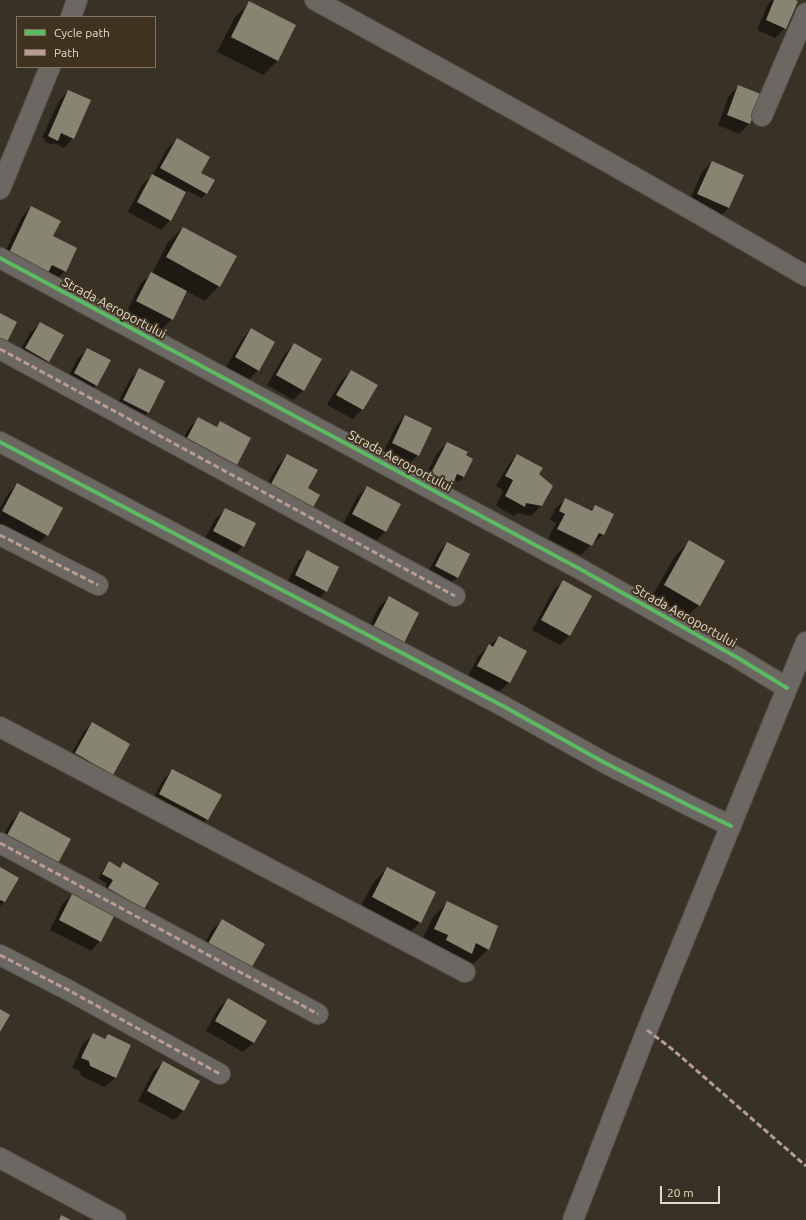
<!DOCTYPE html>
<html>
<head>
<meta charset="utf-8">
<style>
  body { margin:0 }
  #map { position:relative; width:806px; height:1220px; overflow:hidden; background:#383126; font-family:Ubuntu,sans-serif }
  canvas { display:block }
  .legend { position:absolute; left:16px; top:16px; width:140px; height:52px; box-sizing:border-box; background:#3f331f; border:1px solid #807665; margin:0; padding:5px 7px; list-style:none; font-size:12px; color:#e2dace }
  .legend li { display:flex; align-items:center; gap:8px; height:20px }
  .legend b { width:20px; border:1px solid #807665 }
  .scale { position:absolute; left:660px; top:1186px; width:60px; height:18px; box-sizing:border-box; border:2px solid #e2dace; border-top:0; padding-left:5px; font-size:12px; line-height:14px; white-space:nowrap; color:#e2dace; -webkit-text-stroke:3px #3f331f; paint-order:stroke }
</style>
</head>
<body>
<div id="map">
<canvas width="806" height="1220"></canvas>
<ul class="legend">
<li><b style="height:5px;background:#5cba63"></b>Cycle path</li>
<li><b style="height:5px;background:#b99d93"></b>Path</li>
</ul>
<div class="scale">20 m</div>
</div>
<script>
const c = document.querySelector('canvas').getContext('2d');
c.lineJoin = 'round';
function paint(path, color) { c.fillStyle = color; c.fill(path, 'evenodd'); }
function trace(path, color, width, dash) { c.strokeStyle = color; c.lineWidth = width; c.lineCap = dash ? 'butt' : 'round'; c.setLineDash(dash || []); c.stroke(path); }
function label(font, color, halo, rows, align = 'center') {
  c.font = font + ' Ubuntu,sans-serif'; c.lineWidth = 4; c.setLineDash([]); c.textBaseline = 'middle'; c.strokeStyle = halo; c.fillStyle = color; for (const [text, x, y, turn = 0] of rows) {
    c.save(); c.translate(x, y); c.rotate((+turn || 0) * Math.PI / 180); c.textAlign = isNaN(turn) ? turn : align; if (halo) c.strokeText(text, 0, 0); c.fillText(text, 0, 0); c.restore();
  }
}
paint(new Path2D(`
  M772 0H792L785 28 775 38 757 30 768 4Z
  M249 3 295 26 277 61 263 75 217 52 235 17Z
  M738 86 760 95 749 124 739 134 718 125 729 96Z
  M68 91 73 138 64 148 54 143 52 145 44 141 45 139 42 138 59 101Z
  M177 139 199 173 213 181 206 194 201 198 188 191 184 194 170 220 161 230 128 212 142 185 152 176 167 149Z
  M712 162 743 175 728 208 719 218 688 204 702 172Z
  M31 207 52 237 65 271 55 281 0 262 22 217Z
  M183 228 219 286 205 301 186 291 172 319 162 329 127 311 141 283 152 274 168 242Z
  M40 323 48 361 38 371 16 358 30 333Z
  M251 329 258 370 249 380 226 367 242 339Z
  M294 344 321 359 303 391 293 400 267 385 285 354Z
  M87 349 96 385 87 395 65 383 78 358Z
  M140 370 148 412 138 422 114 410 130 379Z
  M351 371 362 409 353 419 327 405 341 381Z
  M405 416 418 455 408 465 383 453 396 426Z
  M199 418 216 427 221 422 236 464 227 474 178 448 189 428Z
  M447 443 465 456 472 459 463 477 459 482 454 479 452 484 442 493 422 483 437 453Z
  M288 455 305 492 261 496 278 465Z
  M518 455 538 474 541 506 531 516 517 513 514 516 496 506 503 490 496 486 508 465Z
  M17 484 47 535 37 545 0 525V508L8 494Z
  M367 487 386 531 376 541 343 524 357 497Z
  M565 499 590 511 595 506 603 534 593 544H592L581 555 548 539 556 523 550 520 555 509Z
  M225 509 243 546 233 556 204 541 215 519Z
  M689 542 699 605 684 619 650 600 675 556Z
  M447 543 457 577 447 587 426 576 438 553Z
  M307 552 326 591 316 601 286 585 298 561Z
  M563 582 570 635 560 645 532 630 553 591Z
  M389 598 418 613 363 639 379 607Z
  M499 637 525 651 509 682 499 692 468 676 479 655Z
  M92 723 112 774 103 784 66 763 83 733Z
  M172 770 207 819 198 829 150 804 163 780Z
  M20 813 69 840 0 841 11 822Z
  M109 863 119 868 123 863 158 884 143 909 99 898 107 884 98 878 105 867Z
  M0 868 17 878 4 902 0 906Z
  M387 868 420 922 406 937 358 912 373 883Z
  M73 894 100 941 91 951 50 930 63 903Z
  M447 903 488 949 473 964 465 960 457 968 420 944 433 917Z
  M222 920 264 944 197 957 212 930Z
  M228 1000 265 1021 253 1043 243 1052 206 1031 218 1009Z
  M93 1035 104 1039 108 1035 130 1045 115 1078 105 1087 81 1076 80 1071 72 1068 83 1044Z
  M163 1062 184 1110 174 1120 138 1101 153 1072Z`), '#0007');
paint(new Path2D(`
  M774 0H795L798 1 786 29 766 20Z
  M249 1 296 25 278 61 231 37Z
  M738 85 761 94 750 124 727 115Z
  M68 90 91 100 74 139 61 133 58 141 48 136Z
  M177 138 210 157 201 173 215 180 207 194 160 168Z
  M712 161 744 175 729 208 697 194Z
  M152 174 186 192 171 221 137 202Z
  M31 206 61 221 53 236 77 248 66 272 52 265 48 273 8 255Z
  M183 227 237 256 220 287 166 257Z
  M151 272 187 291 173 320 136 301Z
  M0 313 17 322 6 344 0 341Z
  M40 322 64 335 49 362 25 348Z
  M251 328 275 342 259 371 235 357Z
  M294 343 322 359 304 391 276 375Z
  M87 348 111 360 97 386 74 373Z
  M139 368 165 381 149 413 123 400Z
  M351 370 378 385 363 410 336 395Z
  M405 415 432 428 419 456 392 443Z
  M198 417 217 427 220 421 251 438 237 465 187 438Z
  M447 442 468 452 466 455 473 459 464 477 457 474 453 484 431 473Z
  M287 454 318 470 308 488 320 495 312 509 270 486Z
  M517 454 543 468 539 474 553 486 542 506 526 503 525 507 505 496 513 480 505 476Z
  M17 483 63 508 48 536 2 511Z
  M367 486 401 504 386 532 352 514Z
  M565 498 592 511 595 505 614 514 604 535 599 533 592 546 557 529 565 514 559 511Z
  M225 508 256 523 244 547 213 531Z
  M689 540 725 561 700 606 664 585Z
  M447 542 470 554 458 578 435 566Z
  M307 550 339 567 327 592 295 575Z
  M563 580 592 596 570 636 541 620Z
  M389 596 419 613 403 645 372 629Z
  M499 636 527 651 510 683 477 666 489 644 493 647Z
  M92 722 130 744 113 775 75 753Z
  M172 769 222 795 208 820 159 794Z
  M20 811 71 839 57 865 6 837Z
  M109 861 120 868 123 862 159 883 144 909 108 888 113 880 102 874Z
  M0 867 19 878 5 902 0 900Z
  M387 867 436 892 421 923 372 897Z
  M73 892 115 914 101 942 59 920Z
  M447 901 498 926 489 950 476 943 472 954 446 940 448 935 434 929Z
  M222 919 265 944 249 972 206 947Z
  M228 998 267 1021 254 1043 215 1021Z
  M0 1009 10 1015 0 1032Z
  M93 1033 105 1039 108 1034 131 1045 116 1078 90 1066 89 1061 81 1058Z
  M163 1061 200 1081 184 1111 147 1091Z
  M61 1215 71 1220H59Z`), '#878471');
const minor = new Path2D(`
  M315 0C480 90 644 181 806 276
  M71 17 77 0
  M762 116 806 13
  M0 189 50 67
  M0 258 580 569 738 658 787 688
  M0 349 455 596
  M0 442 503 706 607 764 692 807 731 826
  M0 535 98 585
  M0 727 465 972
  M0 843 318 1014
  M0 955 70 991 220 1074
  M0 1158 116 1220
  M573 1220 647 1030 806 642`);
trace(minor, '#554f46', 22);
trace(minor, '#6b6762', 20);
trace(new Path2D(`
  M0 349 455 596
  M0 535 98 585
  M0 843 318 1014
  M0 955 70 991 220 1074
  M647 1030 672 1049 806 1166`), '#b99d93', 3, [6, 3]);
trace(new Path2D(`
  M0 258 580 569 738 658 787 688
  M0 442 503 706 607 764 692 807 731 826`), '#5cba63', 4);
label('13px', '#e2dace', '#3f331f', [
  ["Strada Aeroportului",114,308,28],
  ["Strada Aeroportului",400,461,28],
  ["Strada Aeroportului",685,616,29]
]);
</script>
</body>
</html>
